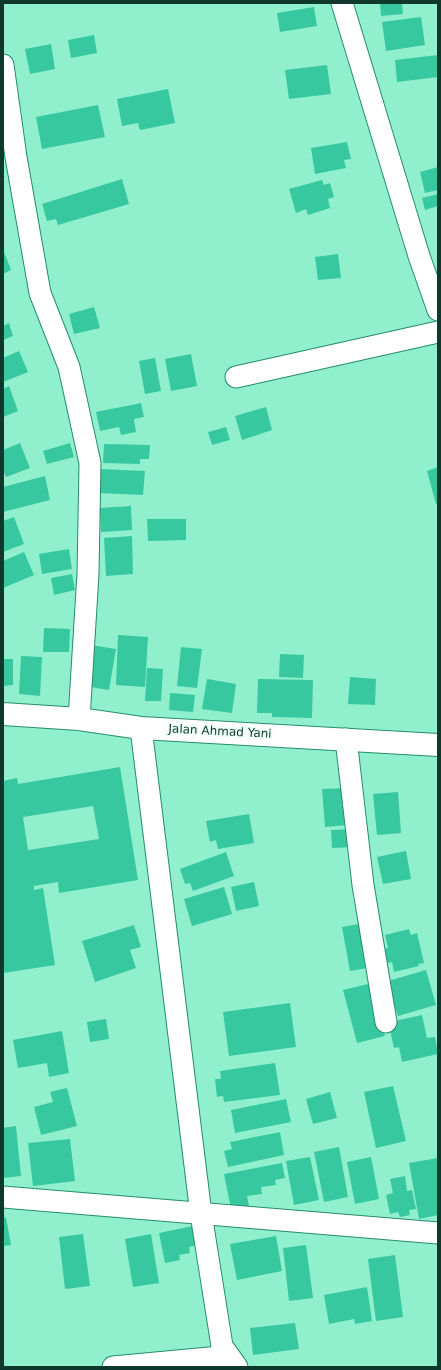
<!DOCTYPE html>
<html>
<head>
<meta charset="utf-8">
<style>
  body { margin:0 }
  #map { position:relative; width:441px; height:1370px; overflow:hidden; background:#90f0ce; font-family:"DejaVu Sans",sans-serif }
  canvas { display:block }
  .frame { position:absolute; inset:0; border:4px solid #0f392c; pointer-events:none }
</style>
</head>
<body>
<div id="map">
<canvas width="441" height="1370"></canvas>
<div class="frame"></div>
</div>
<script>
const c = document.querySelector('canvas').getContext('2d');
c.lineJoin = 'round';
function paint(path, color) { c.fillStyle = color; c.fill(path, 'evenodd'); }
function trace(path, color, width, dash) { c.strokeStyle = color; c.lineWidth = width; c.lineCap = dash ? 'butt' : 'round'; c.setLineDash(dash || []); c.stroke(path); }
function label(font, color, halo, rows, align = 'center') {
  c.font = font + ' "DejaVu Sans",sans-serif'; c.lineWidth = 4; c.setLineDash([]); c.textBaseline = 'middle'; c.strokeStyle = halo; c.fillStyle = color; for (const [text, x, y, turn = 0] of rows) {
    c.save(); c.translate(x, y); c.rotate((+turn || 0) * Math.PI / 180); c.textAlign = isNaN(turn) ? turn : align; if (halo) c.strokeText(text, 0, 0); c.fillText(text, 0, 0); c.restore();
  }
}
paint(new Path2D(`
  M380 3H402L403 14 381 16Z
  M314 7 317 26 280 32 277 13Z
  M421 17 425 45 386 51 382 22Z
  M94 35 97 53 71 58 68 40Z
  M51 44 55 69 30 74 25 49Z
  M438 55V77L397 82 395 60Z
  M327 65 331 94 289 99 285 70Z
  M168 89 175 123 140 130 138 123 122 126 117 99Z
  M98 105 105 137 42 149 36 117Z
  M347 142 351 159 344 160 346 168 315 174 311 148Z
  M438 167V190L425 193 420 172Z
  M122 179 129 204 58 225 56 219 47 221 42 204Z
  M322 180 324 185 330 183 334 197 328 199 330 208 308 215 306 209 296 213 289 189Z
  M438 194V206L425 210 422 198Z
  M3 249 11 270 3 274Z
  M338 254 341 278 318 280 315 257Z
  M94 307 100 328 74 334 69 314Z
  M9 323 13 336 3 340V326Z
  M19 351 28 372 3 382V358Z
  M191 354 197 386 171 391 165 359Z
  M155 358 161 391 145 394 139 361Z
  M9 386 18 411 3 417V389Z
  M141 403 144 417 134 419 136 432 121 435 119 427 100 431 96 412Z
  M266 407 272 430 242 440 235 416Z
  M226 427 230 440 212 445 208 432Z
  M20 443 30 468 6 477 3 470V450Z
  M70 443 74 457 47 464 43 451Z
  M104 444 150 445 149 459H140V464L103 463Z
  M438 467V503L436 504 427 471Z
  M98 469 145 471 143 495 97 493Z
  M45 476 50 500 3 512V487Z
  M131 506 132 530 101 532 100 508Z
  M14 517 24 544 3 552V521Z
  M147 519H186V540L148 541Z
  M132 536 133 574 106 576 104 538Z
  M69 549 72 569 42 574 39 554Z
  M24 552 34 575 3 588V561Z
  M72 574 75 590 54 595 51 578Z
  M44 628 70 629 69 652H43Z
  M118 635 148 637 145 687 116 685Z
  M91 645 116 649 109 690 84 686Z
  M181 647 202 649 197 688 177 686Z
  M280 654 304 655 303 678 279 677Z
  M21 656 42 657 40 696 19 694Z
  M3 659H13V685L3 686Z
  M147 668 163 669 161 701H145Z
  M350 677 376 679 375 705 348 704Z
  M207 679 236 684 232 713 202 709Z
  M258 679 313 680 312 718 272 717V713H257Z
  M170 693 195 695 193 712 169 710Z
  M120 767 138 880 59 893 58 882 34 886V890L43 888 55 965 3 973V781L17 778 18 784ZM93 806 99 839 28 850 23 817Z
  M345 788 348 825 325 827 322 789Z
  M398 792 401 833 377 835 373 794Z
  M249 814 254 843 218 849 216 840 210 842 206 821Z
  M354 829 355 847 332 848 331 830Z
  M406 851 411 879 383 884 377 857Z
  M226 852 234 876 193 891 190 883 185 884 180 869Z
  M254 882 259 906 236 911 231 887Z
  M224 887 232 914 192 926 184 899Z
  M365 923 373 967 350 971 342 927Z
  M134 925 141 947 130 950 136 968 95 982 82 941Z
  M409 929 411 935 417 933 424 963 418 964 419 966 394 972 392 962 385 964 381 950 388 948 385 935Z
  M426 970 436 1005 398 1016 395 1007 391 1008 388 981Z
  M372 983 385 1036 357 1043 343 990Z
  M290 1003 296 1047 229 1056 223 1012Z
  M422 1015 427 1038 435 1037 438 1054 402 1062 399 1047 394 1048 390 1030 395 1029 394 1021Z
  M106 1019 109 1039 90 1042 87 1022Z
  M62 1031 69 1073 49 1077 47 1063 18 1068 13 1040Z
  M275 1063 280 1095 224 1102 223 1096 217 1097 215 1079H221L220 1071Z
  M393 1086 406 1141 376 1148 364 1092Z
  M67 1088 77 1126 41 1135 34 1107 53 1102 50 1092Z
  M330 1092 337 1118 313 1124 306 1099Z
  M286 1099 291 1122 235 1133 231 1110Z
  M16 1126 21 1176 3 1178V1128Z
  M280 1132 284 1155 228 1167 224 1151 232 1149 230 1142Z
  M70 1139 75 1181 33 1186 28 1143Z
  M339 1147 348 1197 324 1202 314 1152Z
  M310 1157 319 1200 294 1205 286 1161Z
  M371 1157 379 1199 355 1204 347 1162Z
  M438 1158V1215L419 1219 409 1163Z
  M282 1163 285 1178 275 1180 276 1185 261 1187 262 1194 247 1196 249 1206 231 1209 224 1174Z
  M405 1176 407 1191 412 1190 416 1209 409 1210 410 1215 400 1217 398 1212 390 1214 386 1195 393 1193 390 1179Z
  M6 1217 11 1245 3 1246V1218Z
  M193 1226 197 1245 189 1247 190 1253 179 1255 180 1260 165 1263 159 1233Z
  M83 1234 90 1286 65 1289 59 1237Z
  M151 1234 159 1283 133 1287 125 1239Z
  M276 1236 282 1271 237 1280 230 1244Z
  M306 1245 313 1298 289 1301 283 1248Z
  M395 1255 403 1317 376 1321 368 1259Z
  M367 1287 372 1321 355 1324 354 1319 329 1324 324 1295Z
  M295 1323 299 1349 253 1355 250 1328Z`), '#38c89f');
const minor = new Path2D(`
  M342 3 419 256 438 310
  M3 65 16 157 40 293 69 367 90 463 88 574 79 719
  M236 377 438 332
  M141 728 201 1214 222 1346 237 1367
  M346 739 363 885 386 1022
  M3 1197 438 1233
  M113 1367 220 1357`);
const highway = new Path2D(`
  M3 714 79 719 141 728 438 745`);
trace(minor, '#258c6f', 23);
trace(highway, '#258c6f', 24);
trace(minor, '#fff', 21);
trace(highway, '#fff', 22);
label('12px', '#0f392c', '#eefff8', [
  ["Jalan Ahmad Yani",220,732,3]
]);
</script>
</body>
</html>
